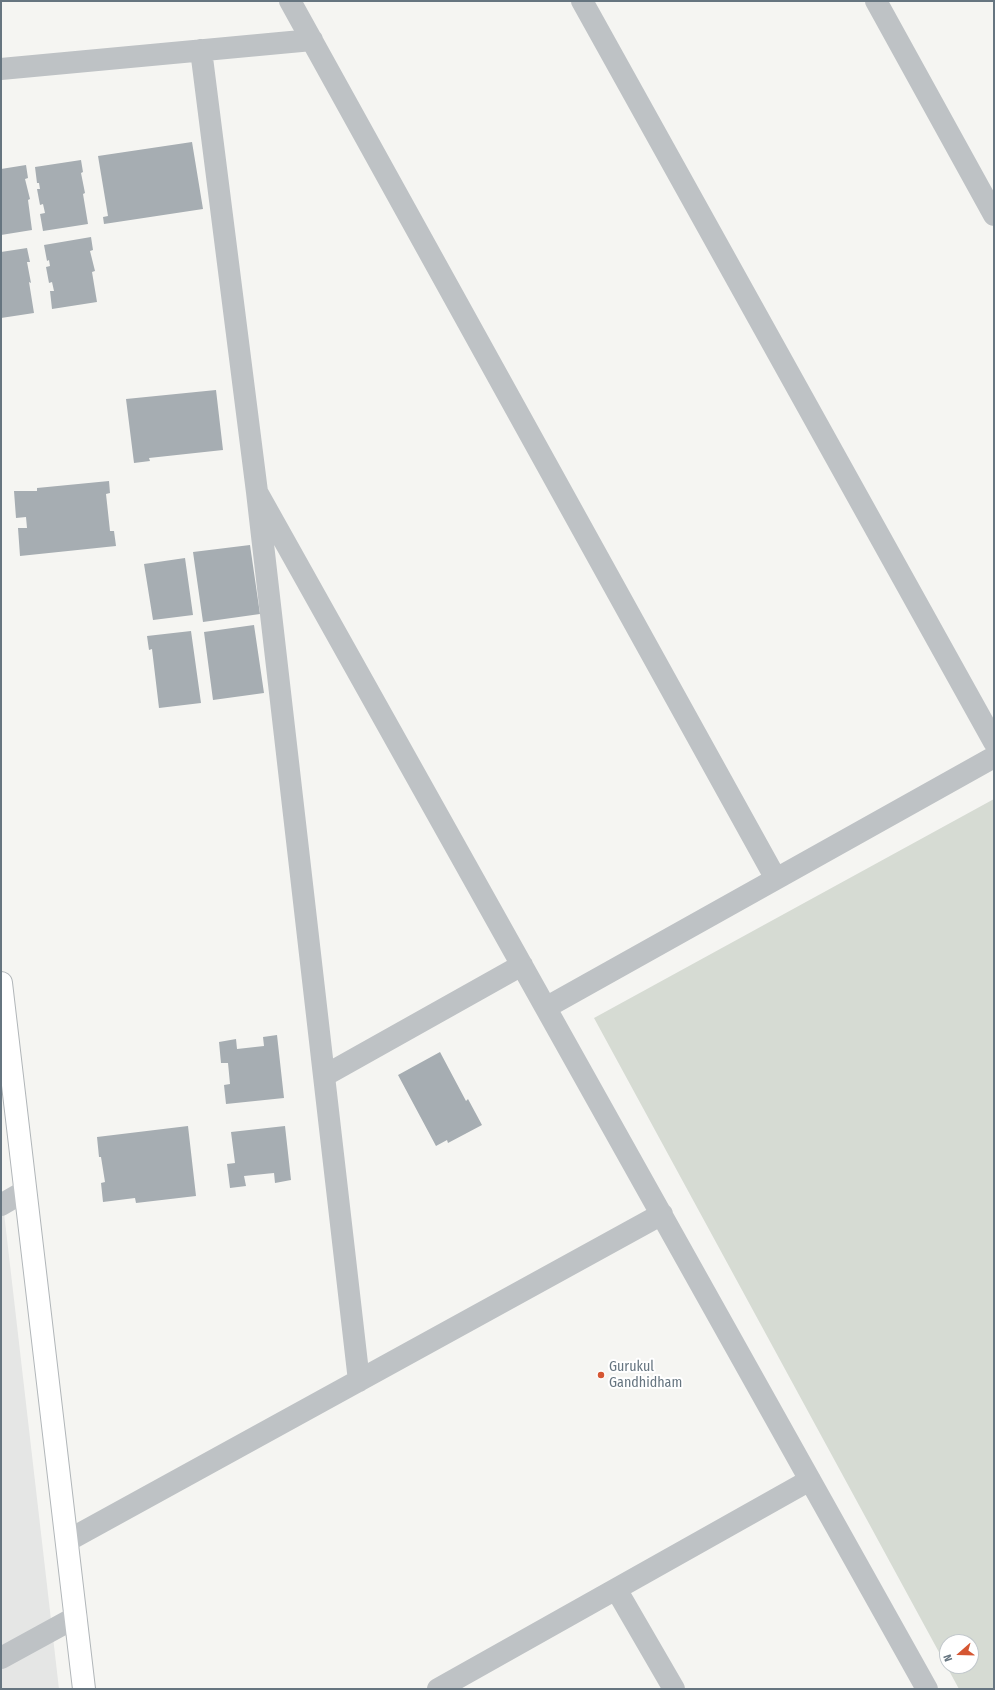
<!DOCTYPE html>
<html>
<head>
<meta charset="utf-8">
<style>
  body { margin:0 }
  #map { position:relative; width:995px; height:1690px; overflow:hidden; background:#f5f5f2; font-family:"Fira Sans Condensed",sans-serif }
  canvas { display:block }
  .frame { position:absolute; inset:0; border:2px solid #667580; pointer-events:none }
  .north { position:absolute; left:939px; top:1634px; width:40px; height:40px; box-sizing:border-box; background:#fff; border:1px solid #c2c8cc; border-radius:50%; rotate:250deg; font-size:11px; font-weight:700; line-height:16px; text-align:center; color:#667580 }
  .north::after { content:''; display:block; margin:auto; width:14px; height:18px; background:#d55632; clip-path:polygon(50% 0,100% 100%,50% 72%,0 100%) }
</style>
</head>
<body>
<div id="map">
<canvas width="995" height="1690"></canvas>
<div class="frame"></div>
<div class="north">N</div>
</div>
<script>
const c = document.querySelector('canvas').getContext('2d');
c.lineJoin = 'round';
function paint(path, color) { c.fillStyle = color; c.fill(path, 'evenodd'); }
function trace(path, color, width, dash) { c.strokeStyle = color; c.lineWidth = width; c.lineCap = dash ? 'butt' : 'round'; c.setLineDash(dash || []); c.stroke(path); }
function label(font, color, halo, rows, align = 'center') {
  c.font = font + ' "Fira Sans Condensed",sans-serif'; c.lineWidth = 4; c.setLineDash([]); c.textBaseline = 'middle'; c.strokeStyle = halo; c.fillStyle = color; for (const [text, x, y, turn = 0] of rows) {
    c.save(); c.translate(x, y); c.rotate((+turn || 0) * Math.PI / 180); c.textAlign = isNaN(turn) ? turn : align; if (halo) c.strokeText(text, 0, 0); c.fillText(text, 0, 0); c.restore();
  }
}
paint(new Path2D(`
  M1 1187 59 1689H1Z`), '#e5e6e5');
paint(new Path2D(`
  M994 799V1689H959L594 1018ZM947 1642H971V1666H947Z`), '#d6dbd3');
paint(new Path2D(`
  M192 142 203 209 104 224 103 217 108 216 98 156Z
  M81 160 83 172 81 173 85 193 83 194 88 224 43 231 40 214 45 213 43 204 40 205 37 189H40L39 183H37L35 167Z
  M26 165 28 178 25 179 30 199 28 200 32 230 1 235V169Z
  M91 237 93 250 90 251 95 271 92 272 97 302 52 309 50 291H54L52 282 49 283 46 267 50 266 49 260 47 261 44 245Z
  M27 248 30 262H27L31 283 29 282 34 313 1 318V252Z
  M216 390 223 450 149 458 150 461 134 463 126 399Z
  M109 481 110 493 106 494 110 531H114L116 546 20 556 18 528H27L26 517 16 518 14 491H37V488Z
  M250 545 260 614 203 622 193 552Z
  M185 558 193 615 153 620 144 564Z
  M254 625 264 693 213 700 204 632Z
  M191 631 201 703 159 708 152 649 149 650 147 636Z
  M277 1035 284 1098 226 1104 224 1085 230 1084 228 1063H221L219 1042 236 1039 237 1049 264 1046 263 1037Z
  M440 1052 466 1101 468 1099 482 1125 448 1143 447 1140 436 1146 398 1075Z
  M188 1126 196 1196 136 1203 135 1198 103 1202 101 1183 105 1182 101 1157H99L97 1137Z
  M285 1126 291 1180 275 1183 274 1173 244 1176 246 1186 230 1188 227 1164 235 1163 231 1132Z`), '#a6adb2');
const secondary = new Path2D(`
  M1 983 84 1689`);
trace(secondary, '#b1b6b9', 24);
trace(new Path2D(`
  M290 1 776 879
  M582 1 994 742
  M876 1 994 215
  M201 50 257 492 359 1381
  M1 69 312 40
  M257 492 927 1689
  M547 1007 994 757
  M324 1076 522 965
  M1 1205 25 1191
  M67 1541 662 1214
  M616 1589 674 1689
  M1 1658 76 1617
  M438 1689 810 1480`), '#bec2c5', 22);
trace(secondary, '#fff', 22);
for (const [x, y, r, color] of [
  [601,1375,4,"#d55632"]
]) { const dot = new Path2D(); dot.arc(x, y, r, 0, 2 * Math.PI); c.fillStyle = color; c.fill(dot); trace(dot, '#fff', 1.5); }
label('14px', '#667580', '#fff', [
  ["Gurukul",609,1367],
  ["Gandhidham",609,1383]
], 'left');
</script>
</body>
</html>
